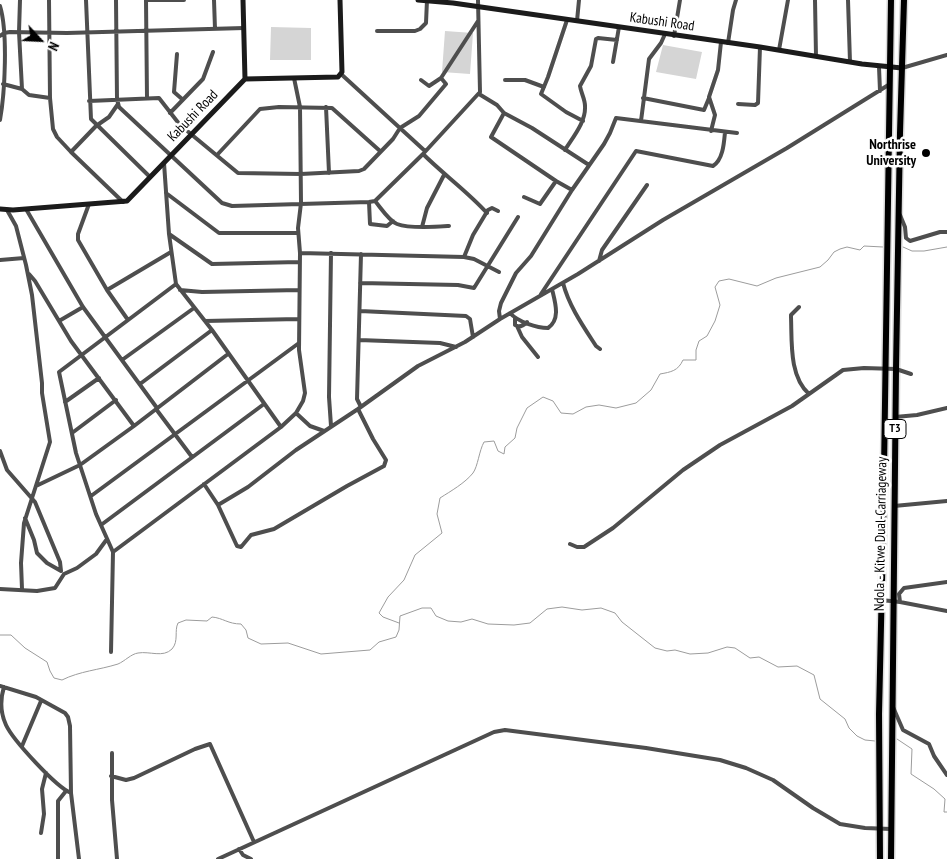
<!DOCTYPE html>
<html>
<head>
<meta charset="utf-8">
<style>
  body { margin:0 }
  #map { position:relative; width:947px; height:859px; overflow:hidden; background:#fff; font-family:"PT Sans Narrow",sans-serif }
  canvas { display:block }
  .north { position:absolute; left:15px; top:15px; width:50px; height:50px; -webkit-text-stroke:4px #fff; paint-order:stroke; rotate:115deg; font-size:14px; font-weight:700; line-height:20px; text-align:center; color:#000 }
  .north::after { content:''; display:block; margin:auto; width:18px; height:22px; background:#000; clip-path:polygon(50% 0,100% 100%,50% 72%,0 100%) }
</style>
</head>
<body>
<div id="map">
<canvas width="947" height="859"></canvas>
<div class="north">N</div>
</div>
<script>
const c = document.querySelector('canvas').getContext('2d');
c.lineJoin = 'round';
function paint(path, color) { c.fillStyle = color; c.fill(path, 'evenodd'); }
function trace(path, color, width, dash) { c.strokeStyle = color; c.lineWidth = width; c.lineCap = dash ? 'butt' : 'round'; c.setLineDash(dash || []); c.stroke(path); }
function label(font, color, halo, rows, align = 'center') {
  c.font = font + ' "PT Sans Narrow",sans-serif'; c.lineWidth = 5; c.setLineDash([]); c.textBaseline = 'middle'; c.strokeStyle = halo; c.fillStyle = color; for (const [text, x, y, turn = 0] of rows) {
    c.save(); c.translate(x, y); c.rotate((+turn || 0) * Math.PI / 180); c.textAlign = isNaN(turn) ? turn : align; if (halo) c.strokeText(text, 0, 0); c.fillText(text, 0, 0); c.restore();
  }
}
paint(new Path2D(`
  M271 27 311 28V60H270Z
  M445 31 473 33 470 74 442 72Z
  M663 45 702 52 696 79 656 72Z`), '#d5d5d5');
trace(new Path2D(`
  M903 247 912 251H924L947 247
  M399 623 383 617 379 613 388 597 404 580 415 555 442 533 437 514 440 498C451 491 465 483 473 473 478 466 479 451 484 442L494 441 498 451 504 454 505 447 515 438 517 428 527 408 543 397 553 401 561 413 573 414 586 407 599 405 616 408 636 403 651 390 660 374C671 372 678 371 683 360H696V350L699 341 707 336 715 321 720 305 715 287 719 281 729 279 757 286 776 278 820 267 828 260 834 252 840 249 847 247 860 250 864 246 883 247
  M0 635H11L25 648 47 662 50 671 54 678 62 680C80 671 99 670 118 664 125 661 131 654 138 653 150 651 163 658 172 649 179 641 174 631 178 623L186 620 207 621 212 617C223 618 228 624 241 624L246 630 248 638 261 644 288 643 321 654 370 650 379 642 396 637 399 630 400 616 422 608H431L436 616 448 621 461 622 472 619 488 624 514 625 530 623 547 609 562 607 582 610 601 608 615 613 622 622 655 648 667 651 675 650 690 654 708 653 727 647 735 648 750 658 759 657 778 667 797 666 814 675 820 699 845 719 849 728 857 736 865 740 875 741
  M897 739 912 749 911 774 934 789 945 799 944 812H947`), '#9c9c9c', 1);
const trunk = new Path2D(`
  M880 859 879 714 883 537 891 0
  M891 859 896 369 900 133 904 0`);
trace(trunk, '#dbdbdb', 9);
trace(new Path2D(`
  M20 0 19 32 22 89
  M49 0 50 98 53 129 57 137 71 152 123 202
  M86 0 91 119 150 177
  M116 0 117 99 119 107 222 203 232 206 369 202 375 201 423 154 480 92 478 0
  M146 0 147 98
  M146 0H184
  M214 0 215 29
  M815 0 816 56
  M848 0 850 62
  M0 6C8 32 5 92 0 120
  M567 20 548 77 541 94 566 112 583 121
  M577 21 579 0
  M377 31H415L420 29 426 23 427 0
  M0 36 4 33 10 32 67 33 244 28
  M674 36 680 0
  M728 43 733 10 736 0
  M779 50 788 0
  M177 54 174 92 182 99
  M613 62 619 27
  M879 67 880 91
  M902 68 947 55
  M341 74 425 151
  M421 80 429 86 441 78 478 21
  M505 80H525L544 87
  M3 84 22 89 29 95 50 98
  M479 94 497 105 504 113 532 128 589 165
  M643 98 704 110 709 98
  M89 101 159 98 180 125 238 173 301 174 359 171 364 169 393 139 400 128 419 116 446 84 441 78
  M738 104 755 105 758 103 760 47
  M326 107 329 173
  M170 113 203 79 213 52
  M504 113 491 137 556 181 540 204 524 197
  M641 121 649 59 661 43 665 34
  M711 131 715 115 709 97 718 70 721 42
  M565 150C573 137 586 122 585 106 585 99 581 93 580 86L591 66 596 39 598 38 617 40
  M71 152 96 126 109 117 118 104
  M423 154C443 174 467 191 487 213
  M217 155 260 109 279 107 332 108 380 151
  M164 163 169 234 176 284 212 330 281 427
  M556 181 572 190
  M166 193 219 233H298
  M375 201C381 208 389 221 397 224 410 229 435 227 449 226
  M369 202 370 224 387 226 393 221
  M89 204 78 234V240L107 290 128 320
  M26 209 83 307 157 408
  M7 210 16 226 26 265 32 295 42 383V393L50 442 24 523 21 563 22 589
  M900 215 905 227 906 238 910 241 940 232H947
  M422 227 427 208 444 175
  M169 234 212 264 299 262
  M300 253 464 257 474 259 499 272
  M331 253 329 397 331 426
  M361 254 357 399 361 407
  M464 257 473 235 488 210 492 208 498 211
  M0 260 24 258
  M599 261 602 250 647 185
  M29 274 35 281 71 341 134 426
  M360 283 458 285 474 288 518 217
  M563 283C569 306 583 326 596 346L600 349
  M107 290 171 252
  M180 290 202 292 299 290
  M541 294 636 151 713 166C723 160 724 143 725 132
  M799 307 791 315V317C792 342 789 376 809 394
  M360 311 466 316 470 319 473 337
  M510 313C518 322 537 328 548 328 561 319 555 302 552 289
  M515 318V325C519 328 523 326 527 322
  M500 319 499 311 501 303 516 273 531 256 572 190 604 144 610 133 616 118 737 133
  M59 321 83 307
  M205 321 298 319
  M517 326 522 337 538 357
  M359 340 440 343 456 347
  M122 360 194 308
  M140 384 212 330
  M65 402 99 378
  M156 409 192 457
  M296 413 310 426 324 431
  M895 417 917 415 947 408
  M72 433 116 400
  M0 451 7 470 35 502 60 562 61 571
  M204 484 218 505 237 546 241 547 251 535 274 529 347 486 384 466 386 460 373 439 358 409
  M36 486 80 465 134 426 228 354
  M91 496 299 343
  M218 505 248 487 296 450 358 409 418 366 465 342 500 319 578 274 663 220 787 148 890 84
  M894 506 947 501
  M25 518 34 540 37 553 47 563 61 571
  M101 525 264 404
  M570 544 577 547H584L613 528 683 470 720 445 792 406 843 370 864 368 896 369 911 374
  M113 552 281 427 296 413 303 401 305 393 299 350 300 253 298 228 301 203 300 107 294 78
  M0 589 37 591 55 588 64 574 77 568 96 554 107 539
  M881 600 900 602 947 611
  M900 602 899 594 904 588 947 582
  M111 652 113 552 96 514 76 453 59 372 176 284
  M0 686 36 697 65 713 68 717 70 726 71 793 79 859
  M4 687C0 700 0 712 6 725 13 740 56 787 71 793
  M893 707 903 730 929 744 934 756 947 775
  M22 746 41 701
  M112 753V800L117 859
  M111 776 126 780 134 778 195 749 210 744 254 842
  M41 833 44 814 42 789 46 773
  M239 849 243 855 251 859
  M58 859V801L66 791
  M218 859 494 732 505 730 646 748 720 760 746 768 773 780 813 808 840 824 865 828 891 829`), '#4e4e4e', 4);
trace(new Path2D(`
  M243 0 245 79
  M418 0 453 3 760 47 862 64 902 68
  M0 209 13 210 127 201 245 79 338 77 342 72 340 0`), '#1b1b1b', 5);
trace(trunk, '#000', 6);
for (const [x, y, r, color] of [
  [926,153,5,"#000"]
]) { const dot = new Path2D(); dot.arc(x, y, r, 0, 2 * Math.PI); c.fillStyle = color; c.fill(dot); trace(dot, '#fff', 2); }
for (const [x, y, w] of [
  [895,429,22]
]) { const box = new Path2D(); box.roundRect(x - w / 2, y - 9.5, w, 19, 4); c.fillStyle = '#fff'; c.fill(box); trace(box, '#000', 1); }
label('bold 12px', '#000', null, [
  ["T3",895,429]
]);
label('14px', '#000', '#fff', [
  ["Kabushi Road",662,22,8],
  ["Kabushi Road",193,116,-46],
  ["Ndola - Kitwe Dual-Carriageway",881,534,-89]
]);
label('bold 14px', '#000', '#fff', [
  ["Northrise",916,145],
  ["University",916,161]
], 'right');
</script>
</body>
</html>
